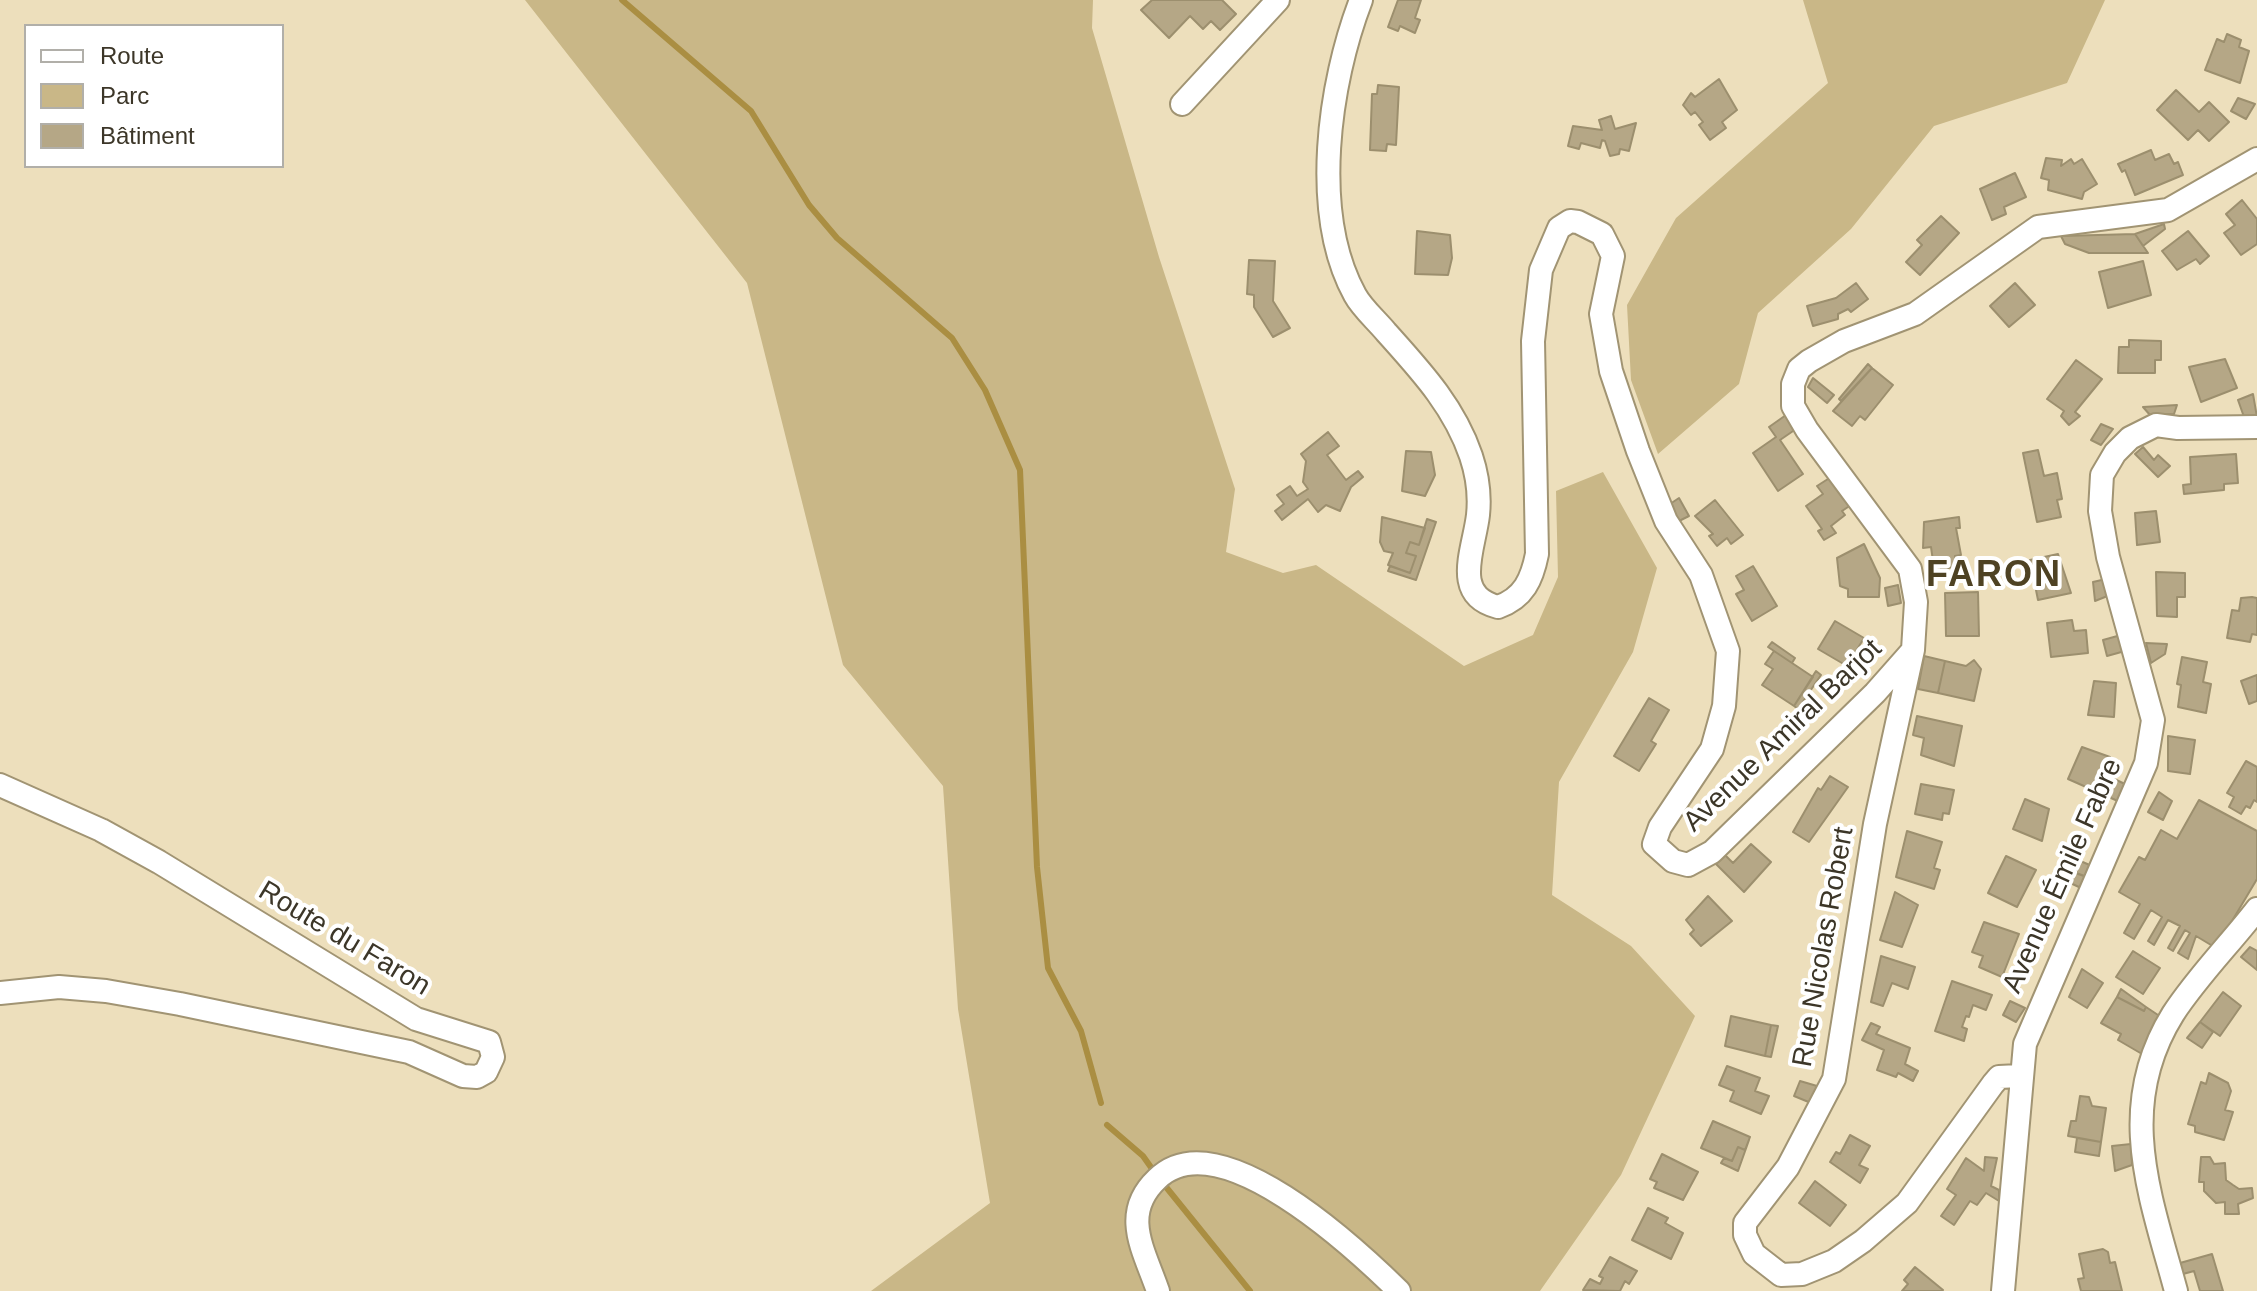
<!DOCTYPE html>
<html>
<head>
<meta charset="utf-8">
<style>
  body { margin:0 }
  #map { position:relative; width:2257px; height:1291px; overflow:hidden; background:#eddfbc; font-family:Helvetica,sans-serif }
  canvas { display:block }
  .legend { position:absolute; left:24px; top:24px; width:260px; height:144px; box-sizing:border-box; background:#fff; border:2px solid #b1afa9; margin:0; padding:10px 14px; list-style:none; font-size:24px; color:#3c3628 }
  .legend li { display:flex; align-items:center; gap:16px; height:40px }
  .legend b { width:40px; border:2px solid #b1afa9 }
</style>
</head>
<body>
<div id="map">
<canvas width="2257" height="1291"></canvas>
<ul class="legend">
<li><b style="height:10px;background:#fff"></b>Route</li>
<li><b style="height:22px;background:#c9b787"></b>Parc</li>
<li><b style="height:22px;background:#b5a786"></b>Bâtiment</li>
</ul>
</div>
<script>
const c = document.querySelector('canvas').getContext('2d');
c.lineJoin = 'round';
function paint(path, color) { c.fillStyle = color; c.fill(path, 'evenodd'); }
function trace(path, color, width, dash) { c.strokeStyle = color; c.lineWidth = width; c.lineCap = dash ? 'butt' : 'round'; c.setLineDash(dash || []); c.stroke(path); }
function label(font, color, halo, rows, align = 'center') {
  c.font = font + ' Helvetica,sans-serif'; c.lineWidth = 8; c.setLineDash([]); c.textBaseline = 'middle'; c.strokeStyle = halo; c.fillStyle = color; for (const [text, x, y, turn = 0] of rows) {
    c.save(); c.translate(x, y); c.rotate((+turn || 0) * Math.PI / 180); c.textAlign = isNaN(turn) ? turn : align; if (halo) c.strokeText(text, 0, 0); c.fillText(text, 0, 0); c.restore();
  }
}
paint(new Path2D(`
  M525 0H1093L1092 28 1159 257 1235 489 1226 552 1283 573 1316 565 1464 666 1533 635 1558 577 1556 491 1603 472 1657 568 1633 652 1559 782 1552 895 1631 946 1695 1016 1621 1175 1540 1291H871L990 1203 958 1009 943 786 843 665 747 283Z
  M1803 0H2105L2067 83 1934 126 1851 229 1758 313 1739 384 1658 454 1631 380 1627 305 1676 218 1828 83Z`), '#c9b787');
trace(new Path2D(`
  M622 0 751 111 809 205 837 238 952 338 985 390 1020 470 1037 867 1048 968 1081 1031 1101 1103
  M1107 1125 1143 1156 1155 1173
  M1162 1182 1250 1291`), '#aa8e42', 6);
const building = new Path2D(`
  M1152 0H1222L1236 14 1220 30 1211 21 1203 29 1190 16 1169 38 1141 10Z
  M1398 0H1421L1415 18 1420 20 1415 33 1400 26 1398 31 1388 27Z
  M2227 34 2241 40 2239 47 2249 51 2240 83 2205 70 2217 39 2224 42Z
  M1719 79 1737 110 1722 122 1726 128 1710 140 1699 125 1703 122 1695 112 1691 115 1683 105 1691 93 1695 97Z
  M1378 85 1399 87 1396 145 1387 144 1386 151 1370 150 1372 94H1377Z
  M2176 90 2199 112 2209 102 2229 122 2209 141 2198 130 2188 140 2157 110Z
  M2238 98 2255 104 2246 119 2231 111Z
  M1611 116 1615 129 1636 123 1629 151 1620 149 1619 154 1610 156 1605 141 1602 140 1600 148 1581 143 1579 149 1568 146 1573 126 1602 130 1599 120Z
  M2151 150 2155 160 2169 154 2174 164 2178 162 2183 175 2135 195 2125 170 2122 172 2118 164Z
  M2046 158 2062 160 2061 166 2071 159 2074 164 2082 159 2097 184 2084 192 2082 199 2048 190 2049 180 2041 178Z
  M2015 173 2026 197 2004 207 2006 214 1992 220 1980 189Z
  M2242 200 2257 219V244L2241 255 2224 233 2235 225 2226 214Z
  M1941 216 1959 233 1920 275 1906 262 1922 245 1917 240Z
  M2164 224 2165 229 2143 246 2135 234Z
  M1417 231 1450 235 1452 258 1448 275 1415 274Z
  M2188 231 2209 256 2200 264 2196 259 2177 270 2162 251Z
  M2135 234 2148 253H2089L2065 244 2061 236Z
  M1249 260 1275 261 1273 301 1290 328 1273 337 1254 307V295L1247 294Z
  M2143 261 2151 295 2108 308 2099 272Z
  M1856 283 1868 299 1851 312 1848 309 1838 314V319L1813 326 1807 306 1836 298Z
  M2015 283 2035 305 2009 327 1990 306Z
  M2129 340 2161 341V360H2155V373H2118L2119 347H2129Z
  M2225 359 2237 388 2201 402 2189 367Z
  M2076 360 2102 379 2075 412 2080 416 2069 425 2061 416 2064 411 2047 399Z
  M1868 364 1872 368 1841 401 1839 399Z
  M1872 368 1893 385 1865 420 1860 416 1852 426 1833 411Z
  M1813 378 1834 395 1827 403 1808 387Z
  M2253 394 2257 417H2244L2238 400Z
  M2177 405 2174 414 2150 415 2143 407Z
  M1786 415 1796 429 1780 440 1803 474 1778 491 1753 453 1776 437 1769 427Z
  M2101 424 2113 429 2101 445 2091 440Z
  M1328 432 1339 446 1327 455 1346 480 1358 471 1363 477 1351 487 1340 511 1326 505 1318 512 1308 499 1282 520 1275 511 1284 504 1277 495 1290 486 1297 496 1308 489 1303 482 1306 461 1301 454Z
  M2143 447 2154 460 2158 455 2170 466 2158 477 2135 454Z
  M2038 450 2044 476 2057 473 2062 499 2057 500 2061 517 2037 522 2023 453Z
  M1406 451 1431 452 1435 475 1425 496 1402 491Z
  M2236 454 2238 483 2224 484V490L2184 494 2183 485 2191 484 2190 457Z
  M1831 477 1851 505 1842 511 1845 515 1831 526 1836 533 1824 540 1818 531 1822 529 1806 506 1823 494 1817 486Z
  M1679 498 1689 516 1679 521 1670 504Z
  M1715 500 1743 535 1731 544 1727 538 1717 546 1709 536 1713 534 1695 516Z
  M2156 511 2160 542 2137 545 2135 513Z
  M1382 517 1425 528 1419 545 1410 542 1406 553 1416 556 1410 573 1388 565 1393 553 1384 551 1380 542Z
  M1959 517 1960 528H1956L1961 555 1955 556 1956 567 1941 569 1939 559 1933 561 1931 547 1923 548 1924 522Z
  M1427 519 1436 522 1416 580 1388 571 1390 566 1410 573 1416 556 1406 553 1410 542 1419 545Z
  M1864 544 1880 578 1879 597H1848V589L1840 586 1837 558Z
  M2058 554 2071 593 2038 600 2030 560Z
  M1753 566 1777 606 1752 621 1736 594 1744 590 1736 576Z
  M2156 572 2185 573V597H2177V617L2157 616Z
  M2106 579 2110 595 2095 601 2093 582Z
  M1898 585 1901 603 1888 606 1885 588Z
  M1978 592 1979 636H1946L1945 593Z
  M2252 597 2257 598V635L2252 634 2250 642 2227 638 2232 610 2239 611 2241 598Z
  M2072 620 2074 631 2086 630 2088 653 2051 657 2047 623Z
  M1835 621 1864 638 1847 666 1818 649Z
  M2121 635 2125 651 2107 656 2103 640Z
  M1772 642 1795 658 1792 663 1768 647Z
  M2146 643 2167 644 2165 654 2151 663Z
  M1774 651 1813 677 1794 706 1762 685 1773 669 1765 664Z
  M1924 656 1945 661 1938 693 1918 689Z
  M2182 657 2207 662 2203 682 2211 684 2206 713 2178 707 2181 685 2177 684Z
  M1974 660 1981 669 1974 701 1938 693 1945 661 1966 666Z
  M1816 671 1821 675 1798 709 1794 706Z
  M2257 675V701L2249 704 2241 681Z
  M2094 681 2116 683 2114 717 2088 715Z
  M1649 698 1669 710 1651 741 1656 744 1639 771 1614 756Z
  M1917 716 1962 726 1954 766 1921 755 1924 738 1913 735Z
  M2168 736 2195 740 2190 774 2168 771Z
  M2082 747 2110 757 2108 762 2113 765 2108 776 2127 785 2120 802 2068 779Z
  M2246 761 2257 767V802L2254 800 2250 808 2246 806 2241 814 2229 807 2234 797 2227 793Z
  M1830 776 1848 787 1809 842 1793 832 1818 788 1821 790Z
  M1921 784 1954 790 1949 814 1943 813 1942 820 1915 814Z
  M2159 792 2172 801 2163 820 2148 812Z
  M2025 799 2049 809 2042 841 2013 829Z
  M2199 800 2257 831V879L2216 948 2196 936 2188 959 2178 953 2190 933 2185 930 2173 951 2168 948 2180 926 2168 920 2154 945 2148 941 2162 917 2151 910 2134 939 2124 933 2140 904 2119 892 2139 857 2145 860 2161 830 2177 839Z
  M1907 831 1942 842 1934 868 1940 870 1934 889 1896 877Z
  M1751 844 1771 862 1744 892 1716 864 1725 855 1733 863Z
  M2006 856 2036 870 2017 907 1988 893Z
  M2071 857 2092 866 2087 877 2066 870Z
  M2071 871 2087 877 2081 888 2066 881Z
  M1895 892 1918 905 1902 947 1880 940Z
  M1708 896 1732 921 1701 946 1690 934 1694 930 1686 920Z
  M1984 922 2019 934 2002 977 1979 967 1983 956 1972 952Z
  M2250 947 2257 951V970L2241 957Z
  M2133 951 2160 968 2143 994 2116 977Z
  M1881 956 1915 967 1908 989 1892 983 1883 1006 1871 1002Z
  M2082 969 2103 983 2087 1008 2069 997Z
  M1952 981 1992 995 1986 1010 1973 1005 1969 1017 1966 1016 1962 1027 1967 1029 1964 1041 1935 1031Z
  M2121 989 2146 1007 2144 1011 2117 997Z
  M2223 992 2241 1006 2220 1036 2200 1022Z
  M2117 997 2144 1011 2146 1007 2161 1017 2142 1054 2118 1040 2121 1034 2101 1023Z
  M2010 1001 2025 1008 2016 1022 2003 1015Z
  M1731 1016 1771 1025 1765 1056 1725 1046Z
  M2200 1022 2213 1032 2202 1048 2187 1038Z
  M1871 1023 1880 1027 1876 1034 1910 1048 1905 1064 1918 1071 1913 1081 1898 1073 1896 1077 1877 1070 1884 1050 1862 1040Z
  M1771 1025 1778 1026 1771 1057 1765 1056Z
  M1727 1066 1760 1078 1755 1091 1769 1096 1761 1114 1730 1101 1734 1091 1719 1085Z
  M2209 1073 2228 1083 2231 1091 2225 1110 2233 1112 2224 1140 2195 1132V1126L2188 1124 2201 1082 2206 1084Z
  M1800 1081 1817 1086 1811 1103 1794 1096Z
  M2080 1096 2089 1097 2092 1106 2106 1108 2101 1142 2068 1136 2071 1121H2076Z
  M1713 1121 1750 1137 1745 1150 1738 1147 1732 1161 1701 1148Z
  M1850 1135 1870 1146 1859 1165 1868 1169 1860 1183 1830 1162 1836 1152 1840 1154Z
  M2077 1138 2101 1142 2099 1156 2075 1152Z
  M1749 1140 1738 1171 1721 1163 1724 1158 1732 1161 1738 1147 1745 1150Z
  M2131 1144 2132 1165 2115 1171 2112 1146Z
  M1662 1154 1698 1172 1683 1200 1654 1188 1657 1182 1650 1179Z
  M1985 1157 1997 1158 1991 1186 1999 1190V1201L1986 1193 1977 1205 1970 1201 1954 1225 1941 1216 1956 1195 1947 1189 1966 1158 1984 1171Z
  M2201 1157H2210L2214 1164 2225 1163 2226 1180 2233 1185 2239 1189 2252 1188 2253 1198 2238 1204 2239 1214H2225V1202L2216 1203 2204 1191V1182H2199Z
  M1815 1181 1846 1205 1830 1226 1799 1203Z
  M1648 1208 1668 1218 1665 1223 1683 1233 1671 1259 1632 1240Z
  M2103 1249 2108 1252 2110 1263 2115 1262 2122 1291H2081L2078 1279 2084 1278 2079 1254Z
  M2212 1254 2223 1291H2200L2194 1271 2183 1274 2180 1263Z
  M1610 1257 1637 1271 1629 1284 1625 1281 1620 1291 1583 1290 1590 1279 1600 1284 1603 1278 1599 1276Z
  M1915 1267 1943 1290 1942 1291H1902L1908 1284 1904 1280Z`);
paint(building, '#b5a786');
trace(building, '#9c8f6e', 2);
const minor = new Path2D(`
  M1361 0C1329 83 1310 213 1355 295 1362 308 1376 320 1386 332 1420 370 1454 406 1471 456 1477 474 1480 496 1478 515 1474 550 1451 595 1498 607 1524 598 1532 579 1537 554L1533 341 1541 270 1559 228 1570 221 1578 222 1602 234 1613 256 1601 314 1611 371 1638 451 1666 521 1701 575 1728 651 1724 706 1712 749 1660 827 1654 844 1673 861 1688 865 1712 852 1875 693 1913 650
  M1182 104 1278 0
  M0 785 101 830 159 862 416 1019 489 1042 493 1057 486 1072 477 1077 463 1076 409 1052 180 1004 106 991 59 987 0 993
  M2019 1076 1999 1077 1993 1084 1907 1203 1863 1241 1834 1261 1802 1274 1781 1275 1754 1254 1745 1235V1223L1788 1167 1834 1079 1875 824 1913 650 1916 602 1910 569 1807 430 1793 406V384L1799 369 1809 361 1844 341 1915 314 2038 227 2168 210 2257 159
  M1158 1291C1144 1250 1120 1214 1157 1179 1218 1119 1356 1249 1399 1291
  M2003 1291 2025 1044 2146 763 2153 720 2108 557 2100 511 2102 475 2115 453 2130 438 2156 425 2178 428 2257 427
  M2176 1291C2150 1195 2115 1107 2173 1014 2197 977 2230 944 2257 909`);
trace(minor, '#a19473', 26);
trace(minor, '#fff', 22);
label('28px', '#3c3628', '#fff', [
  ["Avenue Amiral Barjot",1783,736,-44],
  ["Avenue Émile Fabre",2063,876,-66],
  ["Route du Faron",344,939,31],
  ["Rue Nicolas Robert",1824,947,-80]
]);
c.letterSpacing = '2px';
label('bold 36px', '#4e4223', '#fff', [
  ["FARON",1994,576]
]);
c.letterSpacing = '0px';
</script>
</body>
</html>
